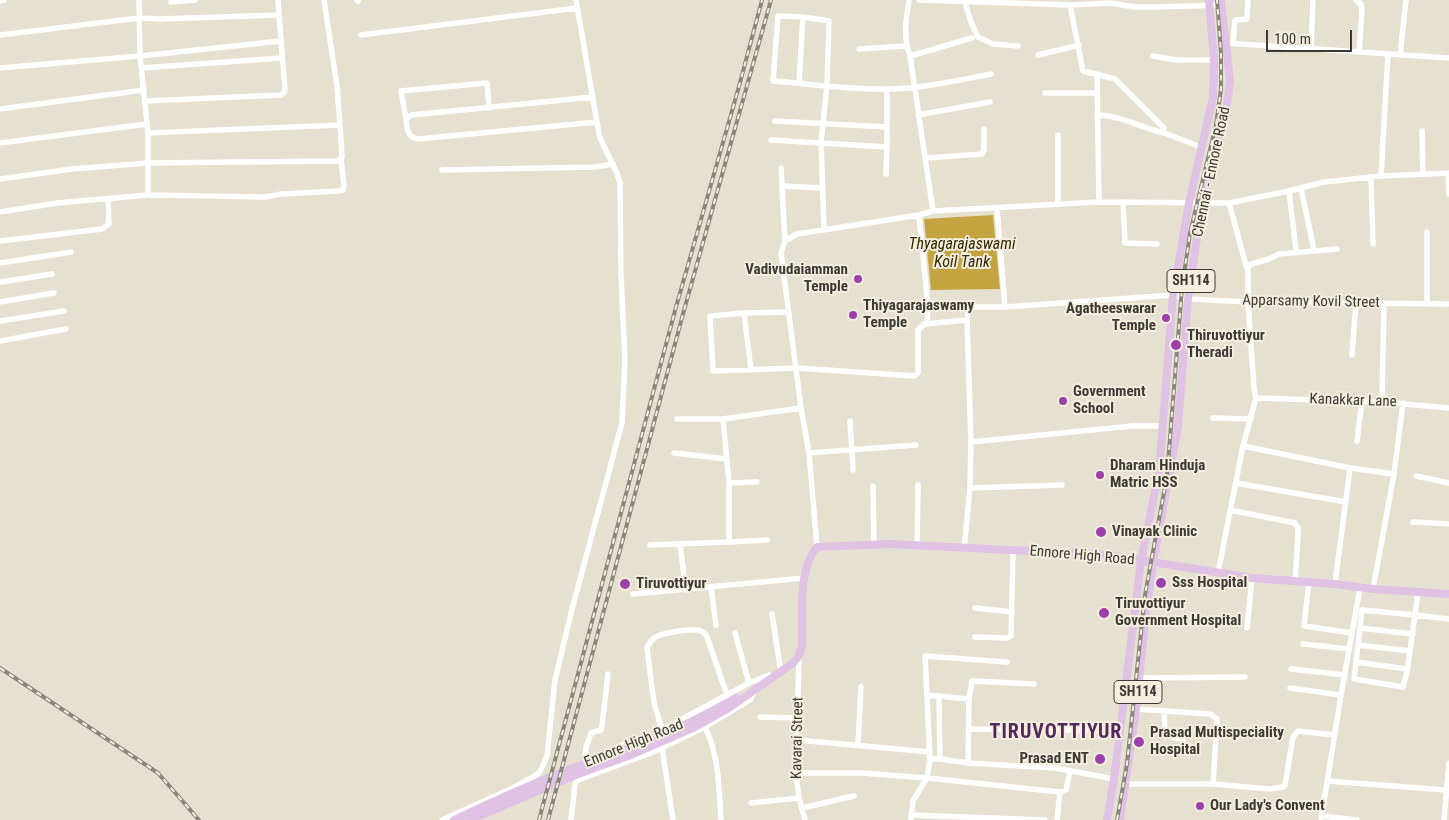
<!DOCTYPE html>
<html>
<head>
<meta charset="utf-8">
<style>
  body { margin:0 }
  #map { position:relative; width:1449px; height:820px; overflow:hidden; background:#e6e0d1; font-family:"Roboto Condensed",sans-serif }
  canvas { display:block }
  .scale { position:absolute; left:1266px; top:30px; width:86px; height:22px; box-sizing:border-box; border:2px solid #3c3a34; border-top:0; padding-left:6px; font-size:15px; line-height:18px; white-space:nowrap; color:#3c3a34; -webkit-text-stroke:4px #f3eede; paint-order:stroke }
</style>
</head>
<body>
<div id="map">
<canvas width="1449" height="820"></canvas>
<div class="scale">100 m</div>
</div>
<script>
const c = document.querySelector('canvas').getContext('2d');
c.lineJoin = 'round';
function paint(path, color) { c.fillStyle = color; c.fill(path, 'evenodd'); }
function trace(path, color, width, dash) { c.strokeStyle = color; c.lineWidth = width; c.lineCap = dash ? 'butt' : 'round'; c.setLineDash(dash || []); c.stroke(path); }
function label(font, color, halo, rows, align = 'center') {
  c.font = font + ' "Roboto Condensed",sans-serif'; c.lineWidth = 4; c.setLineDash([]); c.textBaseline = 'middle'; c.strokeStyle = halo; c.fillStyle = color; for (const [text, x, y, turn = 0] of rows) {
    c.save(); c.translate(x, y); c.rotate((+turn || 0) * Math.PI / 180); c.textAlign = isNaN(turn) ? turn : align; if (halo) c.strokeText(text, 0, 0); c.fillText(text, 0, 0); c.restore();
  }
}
paint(new Path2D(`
  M993 215 1000 289 931 290 924 219Z`), '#c4a341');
trace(new Path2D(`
  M139 0 140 56 148 133V195
  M278 0 279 15
  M357 0 358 1
  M909 0C906 19 903 37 910 56L933 211
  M919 0 1070 5 1111 3 1134 7H1159L1221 5
  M1356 0 1361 4 1362 10 1359 52
  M0 1 4 0
  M171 2 195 0
  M965 3 971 22 978 37 993 44 1018 46
  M1070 5 1083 71 1115 79 1164 128V133L1201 147
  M0 35 139 18 161 19 279 15 285 90 284 93 281 95 145 101
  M361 35 577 8
  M1226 43 1449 58
  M1233 44 1235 20 1247 19 1248 0
  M859 49 906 46
  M1311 49 1313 0
  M1038 55 1079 45
  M1400 55 1406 0
  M910 56 972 38
  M1153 56 1177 60H1214
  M0 68 140 56 281 41
  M141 68 282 58
  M1097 74 1099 202
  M799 83 803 17
  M1045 93H1097
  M593 97 412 115 406 119C407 128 407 138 418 139L597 122
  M0 109 144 90
  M918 115 990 102
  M1097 115C1121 115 1141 128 1164 133
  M406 119 401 91 487 83 489 108
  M775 121 887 127
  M1422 131 1423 174
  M148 133 340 125 337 86 324 0
  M1058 135V204
  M771 140 887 147V89
  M0 143 147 124
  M926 158 982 154 984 150V129
  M781 168 782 186
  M442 170 595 167 613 164
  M1448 173 1449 194
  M886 174 887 147
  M1381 176 1388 54
  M1371 177 1373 244
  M0 179 72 169 148 163 338 161 342 157 340 125
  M1301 188 1314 250
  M1289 191 1296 251
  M1123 202 1125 243 1157 244
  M1229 203 1247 269
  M997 208 1005 307
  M0 212 57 203 148 195 265 197 281 194 339 191 343 190 344 186 341 159
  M919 215 928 307H969
  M824 230 821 142 827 85 829 21 803 17 778 16 773 81C812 84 853 90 892 89 925 88 959 80 991 74
  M1427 232V304
  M0 241 102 229 109 224 108 199
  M785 241 782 186 822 188
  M0 263 71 252
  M0 282 52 274
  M0 302 54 293
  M788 312 744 313 710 316 713 371 797 368 914 376 918 373V330L924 324 967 320 969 307H1005L1173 295 1188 299 1248 302 1449 304
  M744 313 751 370
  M0 321 64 311
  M927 324 928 307
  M0 341 66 329
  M1352 355 1356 303
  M1256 398 1382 402 1449 408
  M1382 402 1384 303
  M1213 418 1251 419
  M677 419H723
  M850 421 853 470
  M1357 441 1362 401
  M971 442 1132 426H1162
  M1243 446 1350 468 1394 474
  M674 453 727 459
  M809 453 916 445
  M1416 476 1449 483
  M729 483 757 482
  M1236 483 1346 502
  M873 486 874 545
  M970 488 1062 485
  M1230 510 1295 523 1298 528V535L1295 582
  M1413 522 1449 524
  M729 542 767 540
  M680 544 686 590
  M650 545 729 542V483L723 419 801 408
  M917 545 918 485
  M817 547 809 453 801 408 781 253 785 241 797 234 919 215 933 211 1099 202 1229 203 1289 191 1324 182 1381 176 1449 173
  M964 549 970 488 971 442 967 320
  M1218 573 1243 446 1256 398 1254 389 1248 302V265L1269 259 1279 254 1337 249
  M1309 582 1304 626 1352 633
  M1335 584 1350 468
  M711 587 716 625
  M1373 589 1394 474 1403 403
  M1418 592 1415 615 1362 610 1354 679 1403 687 1407 672 1415 615 1449 619
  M633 594 804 578
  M975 608 1012 612
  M772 614 780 666
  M1247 628 1252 578
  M1360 628 1413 634
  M735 633 749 683
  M975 637 1007 638 1011 636 1013 551
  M1303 644 1349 649
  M1358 645 1410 651
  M799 656 796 773 799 798 805 820
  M1007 662 925 656 930 759H940L968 763 1055 768 1114 779
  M1356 662 1407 669
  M1291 669 1345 675
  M1139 678 1245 677
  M1290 688 1341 695
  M927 695 969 699
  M939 696 940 759
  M1136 709 1210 714 1217 719V723L1213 784
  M1164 711 1165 732 1170 736 1183 740
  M760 717 798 718
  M705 727C719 755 719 789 721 820
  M969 729 1102 730
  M662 730 654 703 647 648C649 644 650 641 654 638 661 633 688 629 698 630 703 631 705 633 707 637L727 695
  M660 731 749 683 769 675
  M797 740 930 752
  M858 745 861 687
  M662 748 673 820
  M621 752 620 749 622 745 637 740
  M968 763 969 699 972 681 1034 684
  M584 765 586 747 591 733 601 730 602 726 608 674
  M796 773H862L927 778 1060 792
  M1327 781 1446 790
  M1126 784H1213L1270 789 1283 787 1285 785 1293 737 1298 731 1335 735
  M751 803 799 798
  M802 808 854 796
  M911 815 1045 820
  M1322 816 1357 820
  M442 820 513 788 533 777 540 772 547 756 555 680 572 609 622 423 625 360 621 276 620 183C616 165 604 151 599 134L576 0
  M571 820 575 784 578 780 651 753 705 727 750 700 755 690
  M911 820 913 801 927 778 930 759
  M1057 820 1060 792 1066 790 1070 771
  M1321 820 1341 695 1360 588
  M1444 820 1449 763`), '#fff', 5.5);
trace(new Path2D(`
  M454 820C494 801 534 783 576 767 631 746 685 729 736 698
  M470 820 578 774 628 756 695 727 729 708 793 663 798 657 802 647C803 618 797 570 817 547L890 544 1109 555 1252 578 1335 584 1373 589 1449 594
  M1107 820 1114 779 1141 561 1159 472 1173 295 1189 203 1213 97 1214 60 1209 0
  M1120 820 1136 709 1145 621 1153 563 1178 426 1188 299 1202 204 1227 104 1230 81 1221 0`), '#e0c2e5', 8);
const rail = new Path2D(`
  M0 668 158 773 199 820
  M539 820 676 307 738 90 762 0
  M548 820 683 314 771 0
  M1117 820 1127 764 1145 595 1167 476 1182 288 1190 233 1216 125 1221 89V53L1217 0`);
trace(rail, '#8a867c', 4);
trace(rail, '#f3eede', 2, [5.5]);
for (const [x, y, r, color] of [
  [858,279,5,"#9c41ab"],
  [853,315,5,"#9c41ab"],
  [1166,318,5,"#9c41ab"],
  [1176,345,6,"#9c41ab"],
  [1063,401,5,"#9c41ab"],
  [1100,475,5,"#9c41ab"],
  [1101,532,6,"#9c41ab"],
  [1161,583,6,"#9c41ab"],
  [625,584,6,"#9c41ab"],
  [1104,613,6,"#9c41ab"],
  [1139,742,6,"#9c41ab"],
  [1100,759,6,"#9c41ab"],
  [1200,806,5,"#9c41ab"]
]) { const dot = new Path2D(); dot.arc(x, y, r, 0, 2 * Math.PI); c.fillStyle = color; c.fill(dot); trace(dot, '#f3eede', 2); }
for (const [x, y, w] of [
  [1191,281,48],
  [1138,692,48]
]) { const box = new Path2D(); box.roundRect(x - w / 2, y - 11.5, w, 23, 4); c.fillStyle = '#f3eede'; c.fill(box); trace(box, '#3c3a34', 1); }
label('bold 14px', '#3c3a34', null, [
  ["SH114",1191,281],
  ["SH114",1138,692]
]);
label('15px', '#3c3a34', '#f3eede', [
  ["Chennai - Ennore Road",1212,172,-78],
  ["Apparsamy Kovil Street",1311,302,1],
  ["Kanakkar Lane",1353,401,2],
  ["Ennore High Road",1082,556,5],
  ["Kavarai Street",798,738,-89],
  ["Ennore High Road",634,744,-22]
]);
label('bold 15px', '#3c3a34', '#f3eede', [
  ["Vadivudaiamman",848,270,"right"],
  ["Temple",848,287,"right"],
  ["Thiyagarajaswamy",863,306],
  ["Temple",863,323],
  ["Agatheeswarar",1156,309,"right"],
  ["Temple",1156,326,"right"],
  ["Thiruvottiyur",1187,336],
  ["Theradi",1187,353],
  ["Government",1073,392],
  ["School",1073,409],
  ["Dharam Hinduja",1110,466],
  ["Matric HSS",1110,483],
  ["Vinayak Clinic",1112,532],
  ["Sss Hospital",1172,583],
  ["Tiruvottiyur",636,584],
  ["Tiruvottiyur",1115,604],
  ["Government Hospital",1115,621],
  ["Prasad Multispeciality",1150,733],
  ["Hospital",1150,750],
  ["Prasad ENT",1089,759,"right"],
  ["Our Lady's Convent",1210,806]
], 'left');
label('italic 16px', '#362900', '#f3eede', [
  ["Thyagarajaswami",962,245],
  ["Koil Tank",962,263]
]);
c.letterSpacing = '1px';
label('bold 20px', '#54285c', '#f3eede', [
  ["TIRUVOTTIYUR",1056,733]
]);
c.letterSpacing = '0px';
</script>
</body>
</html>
